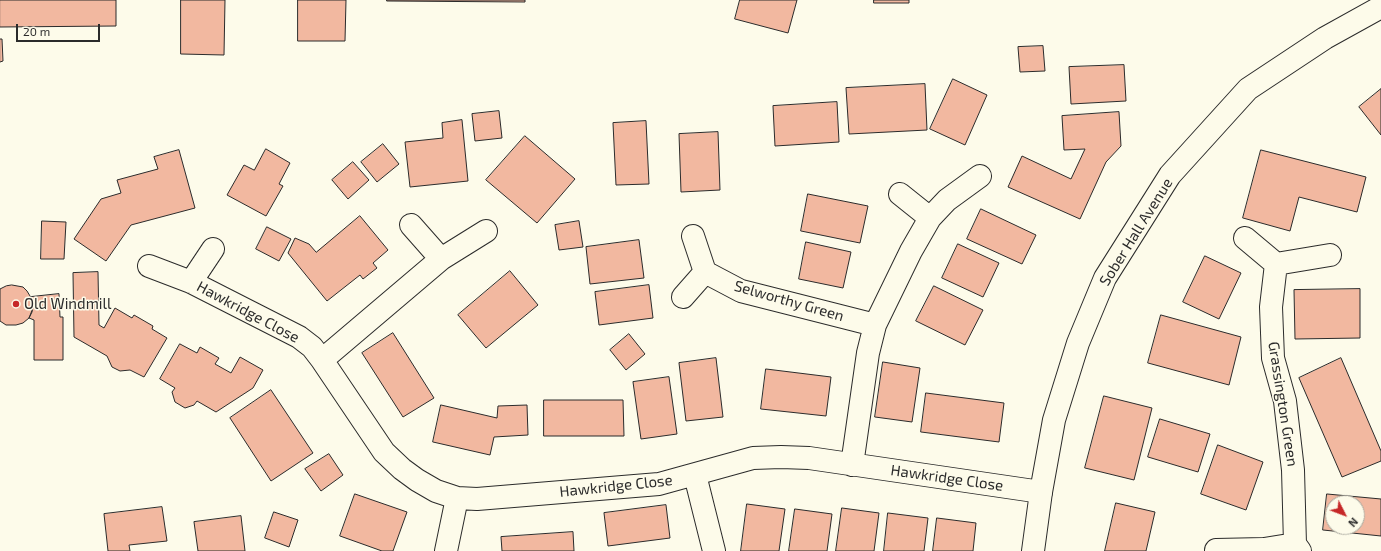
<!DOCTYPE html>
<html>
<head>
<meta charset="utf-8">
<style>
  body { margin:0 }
  #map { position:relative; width:1381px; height:551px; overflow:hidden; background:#fdfbea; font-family:"Exo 2",sans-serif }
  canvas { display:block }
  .north { position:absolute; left:1325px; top:495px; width:40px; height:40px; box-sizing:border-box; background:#fdfbea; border:1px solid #a9a89e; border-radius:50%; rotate:132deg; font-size:11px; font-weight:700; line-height:16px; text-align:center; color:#2b2b2b }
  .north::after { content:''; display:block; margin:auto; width:14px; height:18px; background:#c62828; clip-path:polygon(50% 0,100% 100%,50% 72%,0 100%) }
  .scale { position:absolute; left:16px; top:24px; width:84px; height:18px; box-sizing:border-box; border:2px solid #2b2b2b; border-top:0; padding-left:5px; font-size:12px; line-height:14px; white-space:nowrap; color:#2b2b2b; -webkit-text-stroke:3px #fdfbea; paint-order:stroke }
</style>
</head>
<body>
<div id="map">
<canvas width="1381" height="551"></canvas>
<div class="north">N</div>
<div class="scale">20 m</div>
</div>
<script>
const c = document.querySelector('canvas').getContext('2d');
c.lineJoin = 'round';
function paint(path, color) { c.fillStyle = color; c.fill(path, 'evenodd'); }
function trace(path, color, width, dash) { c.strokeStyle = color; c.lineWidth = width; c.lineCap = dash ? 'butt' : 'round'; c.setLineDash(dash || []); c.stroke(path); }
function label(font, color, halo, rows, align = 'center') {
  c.font = font + ' "Exo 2",sans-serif'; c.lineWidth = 3; c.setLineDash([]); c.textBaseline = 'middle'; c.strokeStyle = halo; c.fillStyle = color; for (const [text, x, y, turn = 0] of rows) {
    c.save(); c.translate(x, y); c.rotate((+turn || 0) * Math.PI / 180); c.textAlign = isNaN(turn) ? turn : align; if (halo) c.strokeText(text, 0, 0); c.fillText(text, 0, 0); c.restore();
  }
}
const building = new Path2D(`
  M0 0H116V26L0 27Z
  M181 0H225L224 55 181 54Z
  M298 0H346L345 41H298Z
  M387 0H525V2L387 1Z
  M740 0H797L788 33 735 19Z
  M874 0H909V3H874Z
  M0 39H2L3 61 0 62Z
  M1043 46 1045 71 1020 72 1018 47Z
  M1124 65 1126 101 1071 104 1069 67Z
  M953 79 987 95 965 145 930 129Z
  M925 84 927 130 849 134 846 88Z
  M1381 89V135L1359 107Z
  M837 102 839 142 775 146 773 106Z
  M499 111 502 138 475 141 472 114Z
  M1119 112 1121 146 1106 162 1080 219 1008 187 1022 156 1071 179 1085 149 1064 150 1062 116Z
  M462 120 468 181 410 187 405 142 443 138 442 123Z
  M646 121 649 184 616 185 613 123Z
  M718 132 720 190 681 192 679 134Z
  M525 136 575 179 537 223 486 180Z
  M383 144 399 164 377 182 361 162Z
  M266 149 290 163 279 184 283 186 266 216 227 195 244 165 254 170Z
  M179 150 195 208 131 225 106 261 74 239 101 199 121 193 117 180 158 169 154 157Z
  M1261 150 1366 177 1357 212 1299 197 1290 231 1243 218Z
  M353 162 369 180 348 199 332 180Z
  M808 194 868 206 860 243 801 231Z
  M981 209 1036 235 1022 264 967 239Z
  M360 216 388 250 373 263 377 268 363 279 360 275 327 301 288 253 295 238 309 244 316 252Z
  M42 221 66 222 64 259H41Z
  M579 221 583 247 559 250 555 225Z
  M267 227 291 239 279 261 256 249Z
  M639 240 644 278 590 284 586 247Z
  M806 242 851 252 843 288 799 279Z
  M958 244 999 263 983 297 942 278Z
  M1205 256 1241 273 1219 319 1183 302Z
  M510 271 538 305 486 348 458 315Z
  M98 272 99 325 104 328 115 308 132 318 134 315 153 326 152 329 167 338 144 377 130 370 120 371 112 367 107 356 74 337 73 273Z
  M12 285 23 287 27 291 33 301 32 312 29 318 23 323 16 325H6L0 321V289L6 286Z
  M649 285 653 318 599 325 595 292Z
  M934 286 983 310 965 345 916 321Z
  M1360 289V338L1295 339 1294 290Z
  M59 294 60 317H63V360H34V320L29 318 33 308 31 297Z
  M1161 315 1241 337 1229 385 1148 363Z
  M393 333 434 398 403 417 362 353Z
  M629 334 645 354 626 370 610 350Z
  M180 344 197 353 200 347 219 358 215 364 231 373 240 357 263 370 253 388 216 412 197 401 194 405 185 408 175 402 172 392 175 388 160 379Z
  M716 358 723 417 686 421 679 363Z
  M1341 358 1381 451V461L1342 477 1299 378Z
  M883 362 920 368 912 422 875 417Z
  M766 369 831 377 826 416 761 409Z
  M669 377 677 434 641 439 633 382Z
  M271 390 313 453 271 481 230 418Z
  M926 393 1004 403 999 442 921 432Z
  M1104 396 1152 408 1134 480 1085 468Z
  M544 400H623L624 436H544Z
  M441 405 497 418 498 406 527 405 528 435 494 437 490 455 433 442Z
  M1160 419 1210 434 1198 472 1148 457Z
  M1218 445 1263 462 1246 510 1201 494Z
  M329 454 343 475 321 491 305 469Z
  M355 494 407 512 393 551H382L340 536Z
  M1327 494 1381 499V536L1323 530ZM1333 503H1357V527H1333Z
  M1116 503 1155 512 1146 551H1105Z
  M747 504 785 509 779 551H741Z
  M666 505 670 538 608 546 604 513Z
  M162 507 167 541 129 545 130 551H108L104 514Z
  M842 508 879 513 874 551H836Z
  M795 509 832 514 827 551H789Z
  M274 512 298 520 289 547 265 538Z
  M888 513 928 518 924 551H884Z
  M241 516 245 551H198L194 522Z
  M937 518 976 523 973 551H933Z
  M573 532 574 551H502L501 537Z`);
paint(building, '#f2b8a0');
trace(building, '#2b2b2b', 1);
const minor = new Path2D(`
  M900 194 930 218
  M411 225 441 259
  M693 236 705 272 741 291 875 325
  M1245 238 1276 264 1271 307 1273 358 1285 401 1293 470 1295 544 1300 551
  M1276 264 1330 255
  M149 266 191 282 299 337 312 347 322 360 384 452 402 469 417 480 436 491 457 498 477 499 659 484 753 458 781 457 809 458 1041 492
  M191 282 213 249
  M683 297 705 272
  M322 360 441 259 486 231
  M852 465 868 353 875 325 911 251 930 218 947 200 980 176
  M695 475 714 551
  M1216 550 1264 549 1295 544
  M446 551 457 498`);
const tertiary = new Path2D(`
  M1033 551 1041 492 1054 420 1078 343 1105 278 1170 175 1248 89 1325 38 1381 7`);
trace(minor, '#2b2b2b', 24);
trace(tertiary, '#2b2b2b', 24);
trace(minor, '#fdfbea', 22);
trace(tertiary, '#fdfbea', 22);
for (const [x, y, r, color] of [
  [16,304,4,"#c62828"]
]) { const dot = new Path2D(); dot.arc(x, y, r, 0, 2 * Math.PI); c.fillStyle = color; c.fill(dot); trace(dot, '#fdfbea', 1.5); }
label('15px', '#2b2b2b', '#fdfbea', [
  ["Sober Hall Avenue",1136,232,-58],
  ["Selworthy Green",789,301,16],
  ["Hawkridge Close",248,312,28],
  ["Grassington Green",1283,404,81],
  ["Hawkridge Close",947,478,8],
  ["Hawkridge Close",616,486,-6]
]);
label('15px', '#2b2b2b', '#fdfbea', [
  ["Old Windmill",24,304]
], 'left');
</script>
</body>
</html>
